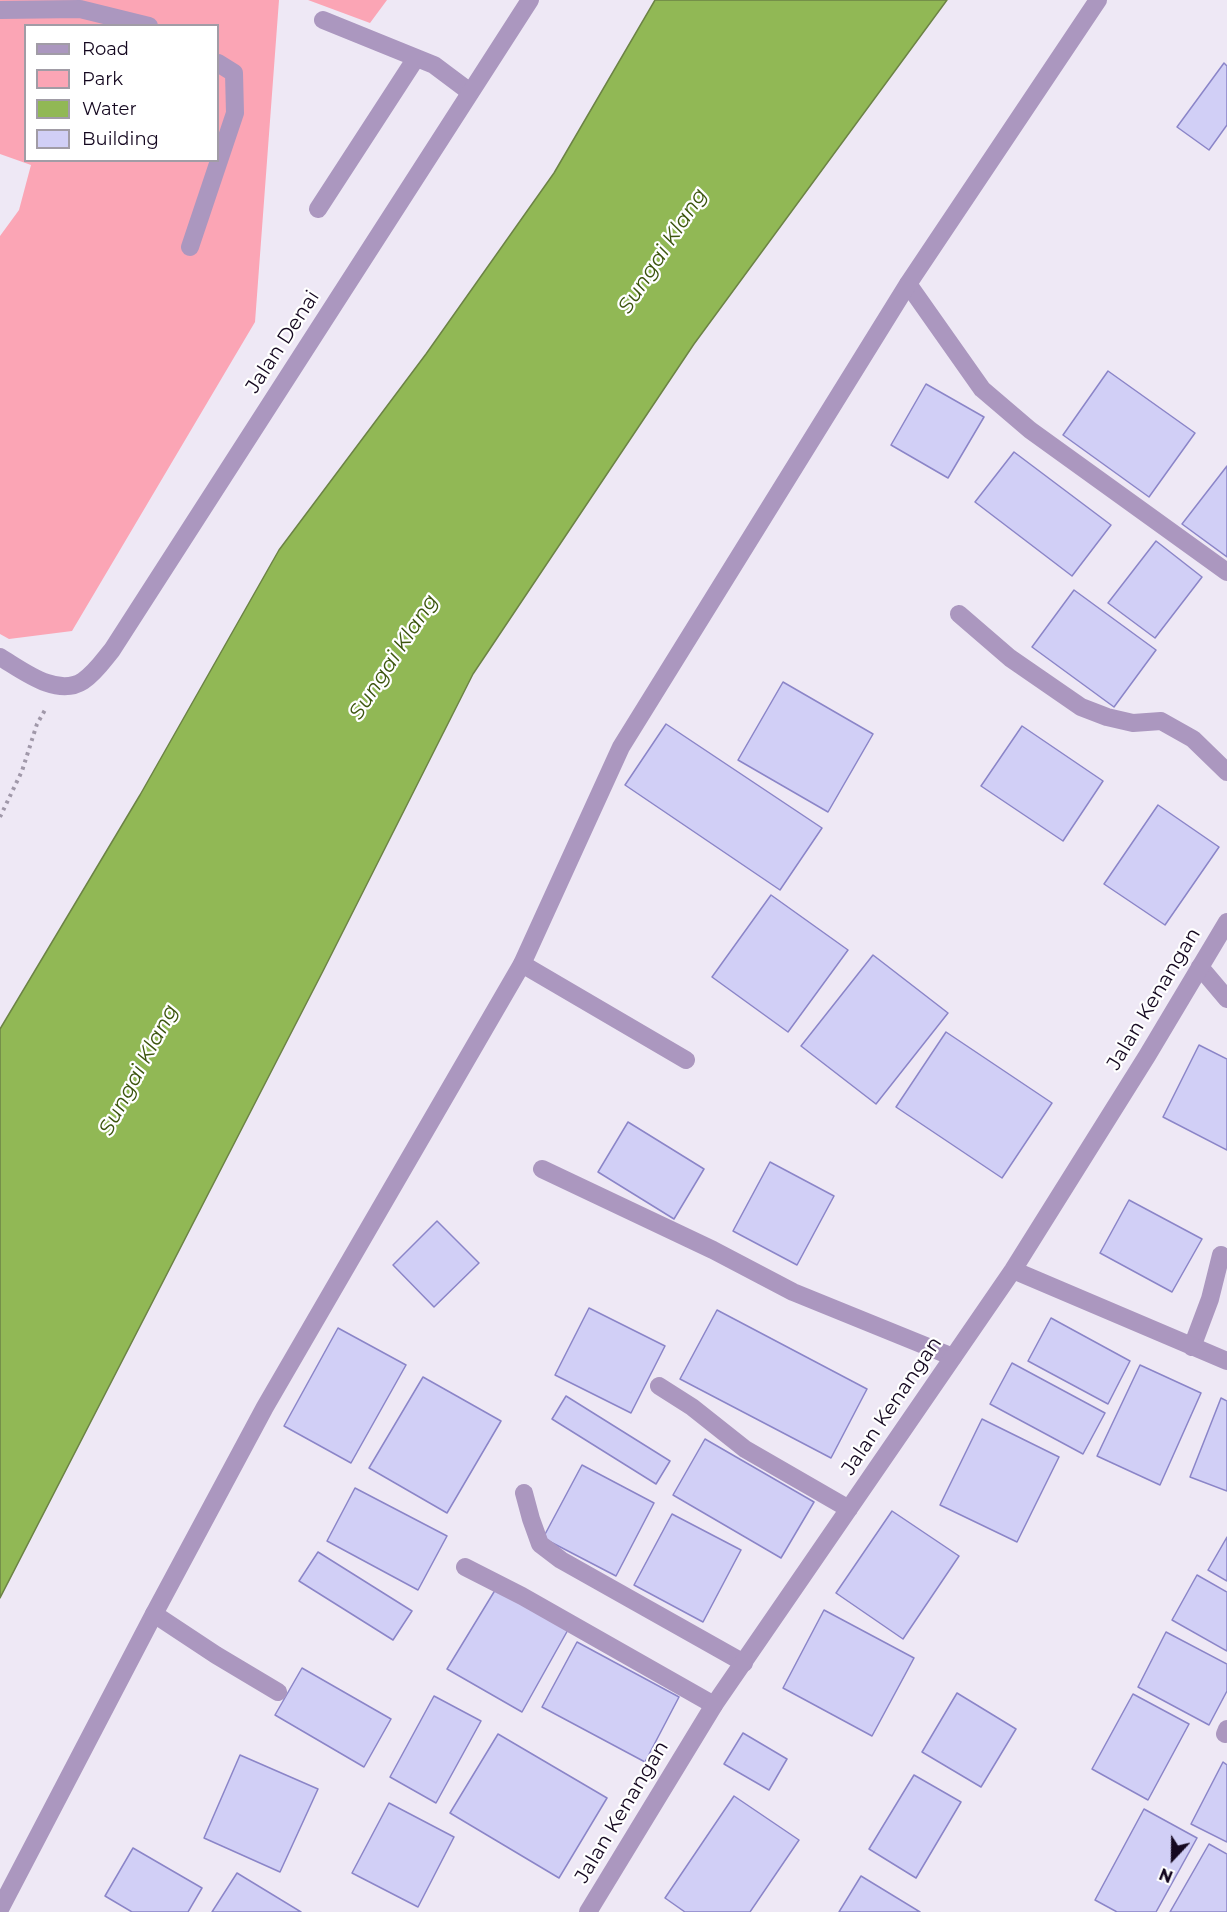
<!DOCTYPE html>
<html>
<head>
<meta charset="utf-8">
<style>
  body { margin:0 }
  #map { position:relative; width:1227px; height:1912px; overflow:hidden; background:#eee8f5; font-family:Montserrat,sans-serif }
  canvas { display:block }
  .legend { position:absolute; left:24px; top:24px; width:195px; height:138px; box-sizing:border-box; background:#fff; border:2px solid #a19ca6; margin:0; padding:8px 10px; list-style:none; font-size:18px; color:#150820 }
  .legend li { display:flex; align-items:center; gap:12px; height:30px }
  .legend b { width:30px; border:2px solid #a19ca6 }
  .north { position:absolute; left:1143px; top:1828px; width:60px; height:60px; -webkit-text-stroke:4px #fff; paint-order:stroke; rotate:202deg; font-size:16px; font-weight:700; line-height:24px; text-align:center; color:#150820 }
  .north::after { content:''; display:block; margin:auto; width:21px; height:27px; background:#150820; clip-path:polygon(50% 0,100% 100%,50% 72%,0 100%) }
</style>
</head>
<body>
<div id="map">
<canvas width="1227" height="1912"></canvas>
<ul class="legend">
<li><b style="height:8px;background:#ab97bf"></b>Road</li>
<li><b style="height:16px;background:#fba5b5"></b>Park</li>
<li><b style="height:16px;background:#91b855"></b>Water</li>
<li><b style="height:16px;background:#d1cff6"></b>Building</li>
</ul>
<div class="north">N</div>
</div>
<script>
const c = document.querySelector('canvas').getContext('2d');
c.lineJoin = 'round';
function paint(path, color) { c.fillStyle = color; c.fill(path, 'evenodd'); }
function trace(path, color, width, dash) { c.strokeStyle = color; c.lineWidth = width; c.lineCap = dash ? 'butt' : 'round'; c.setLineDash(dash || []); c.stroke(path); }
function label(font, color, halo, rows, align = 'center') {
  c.font = font + ' Montserrat,sans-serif'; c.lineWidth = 4.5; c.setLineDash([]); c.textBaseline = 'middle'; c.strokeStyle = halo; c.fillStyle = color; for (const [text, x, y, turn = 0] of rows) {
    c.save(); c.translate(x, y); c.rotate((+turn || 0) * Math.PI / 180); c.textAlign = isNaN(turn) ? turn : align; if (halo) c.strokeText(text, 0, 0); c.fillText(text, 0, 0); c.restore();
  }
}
paint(new Path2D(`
  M0 0H279L255 322 72 631 9 639 0 634V236L19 210 31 165 0 154ZM26 26H218V160H26Z
  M308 0H387L370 23Z`), '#fba5b5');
const water = new Path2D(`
  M655 0H947L694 344 473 674 323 971 0 1598V1029L140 795 279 550 426 354 554 173Z`);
paint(water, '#91b855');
trace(water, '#6c8345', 1.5);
const building = new Path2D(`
  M1224 63 1227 66V125L1209 150 1177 127Z
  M1108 371 1195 433 1149 497 1063 435Z
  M926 384 984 417 948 478 891 445Z
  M1014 452 1111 525 1072 576 975 502Z
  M1227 466V557L1182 524Z
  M1156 541 1202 577 1155 638 1108 603Z
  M1074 590 1156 650 1114 707 1032 647Z
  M783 682 873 734 828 812 738 760Z
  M666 724 822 828 780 890 625 785Z
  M1022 726 1103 781 1063 841 981 786Z
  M1158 805 1219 847 1165 925 1104 884Z
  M771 895 848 950 788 1032 712 977Z
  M873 955 948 1013 876 1104 801 1046Z
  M946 1032 1052 1103 1002 1178 896 1107Z
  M1199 1045 1227 1059V1150L1163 1117Z
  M628 1122 704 1169 674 1219 598 1172Z
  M770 1162 834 1196 797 1265 733 1231Z
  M1129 1200 1202 1239 1172 1292 1100 1253Z
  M437 1221 479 1263 434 1307 393 1265Z
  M589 1308 665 1346 631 1413 555 1375Z
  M717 1310 867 1389 831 1458 680 1379Z
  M1051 1318 1130 1361 1108 1404 1028 1361Z
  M338 1328 406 1365 351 1463 284 1426Z
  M1012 1363 1105 1413 1083 1454 990 1404Z
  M1140 1365 1201 1393 1160 1485 1097 1456Z
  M423 1377 501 1421 447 1513 369 1468Z
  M566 1396 670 1461 656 1484 552 1419Z
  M1221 1398 1227 1401V1491L1190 1477Z
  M982 1419 1059 1457 1017 1542 940 1505Z
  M705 1439 814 1502 781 1558 673 1495Z
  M582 1465 654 1503 616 1576 543 1538Z
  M355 1488 447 1536 418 1590 327 1541Z
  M892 1511 959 1556 903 1639 836 1593Z
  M672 1514 741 1550 703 1622 634 1585Z
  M1227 1537V1581L1208 1570Z
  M318 1552 412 1611 393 1640 299 1581Z
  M1197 1575 1227 1592V1651L1172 1620Z
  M497 1587 569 1628 522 1712 447 1669Z
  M824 1610 914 1658 872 1736 783 1688Z
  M1166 1632 1227 1664V1691L1209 1725 1138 1687Z
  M577 1642 679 1697 645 1762 542 1707Z
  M302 1668 391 1719 364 1767 275 1715Z
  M957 1693 1016 1729 981 1787 922 1752Z
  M1133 1694 1189 1724 1148 1800 1092 1769Z
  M434 1696 481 1721 436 1803 390 1777Z
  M743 1733 787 1759 769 1790 724 1764Z
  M498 1734 607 1798 559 1878 450 1813Z
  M240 1755 318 1789 280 1872 204 1838Z
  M1223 1762 1227 1765V1842L1191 1824Z
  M914 1775 961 1802 916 1878 869 1849Z
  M734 1796 799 1840 750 1912H685L665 1898Z
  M389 1803 454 1837 418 1907 352 1873Z
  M1144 1809 1197 1838 1156 1912H1117L1095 1900Z
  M1209 1844 1227 1854V1912H1170Z
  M133 1848 202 1888 188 1912H132L105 1896Z
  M237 1873 301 1912H212Z
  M861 1876 920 1912H839Z`);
paint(building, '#d1cff6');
trace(building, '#8b85c8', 1.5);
trace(new Path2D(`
  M0 817 22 771 37 724 45 710`), '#a098a9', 4, [3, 4.5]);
trace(new Path2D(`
  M0 10 80 9 149 26
  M323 20 434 65 470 92
  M318 209 416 58
  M190 247 235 113 234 73 218 63
  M908 284 982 389 1030 430 1227 572
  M522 964 686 1060
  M1200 967 1227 999
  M542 1169 713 1250 793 1292 953 1357
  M1192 1347 1210 1299 1221 1255
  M524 1493 531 1519 540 1544 561 1560 744 1663
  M465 1567 522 1596 714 1705
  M154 1614 216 1655 278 1692
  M1225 1734 1227 1729`), '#ab97bf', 18);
trace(new Path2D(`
  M959 614 1010 658 1081 707 1107 717 1133 723 1161 721 1193 739 1227 772
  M0 657C22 670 57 698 83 681 95 673 103 661 112 650L530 0
  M1013 1270 1227 1361
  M659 1386 692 1407 745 1449 849 1509
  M0 1909 154 1614 265 1407 522 964 621 747 908 284 1098 0
  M588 1912 714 1705 1013 1270 1147 1056 1227 922`), '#ab97bf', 18);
label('20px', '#150820', '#fff', [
  ["Jalan Denai",283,342,-57],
  ["Jalan Kenangan",1154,999,-59],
  ["Jalan Kenangan",892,1406,-56],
  ["Jalan Kenangan",622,1812,-59]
]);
label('italic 21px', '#3c550e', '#fff', [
  ["Sungai Klang",663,251,-57],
  ["Sungai Klang",394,657,-57],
  ["Sungai Klang",139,1070,-62]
]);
</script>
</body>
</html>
